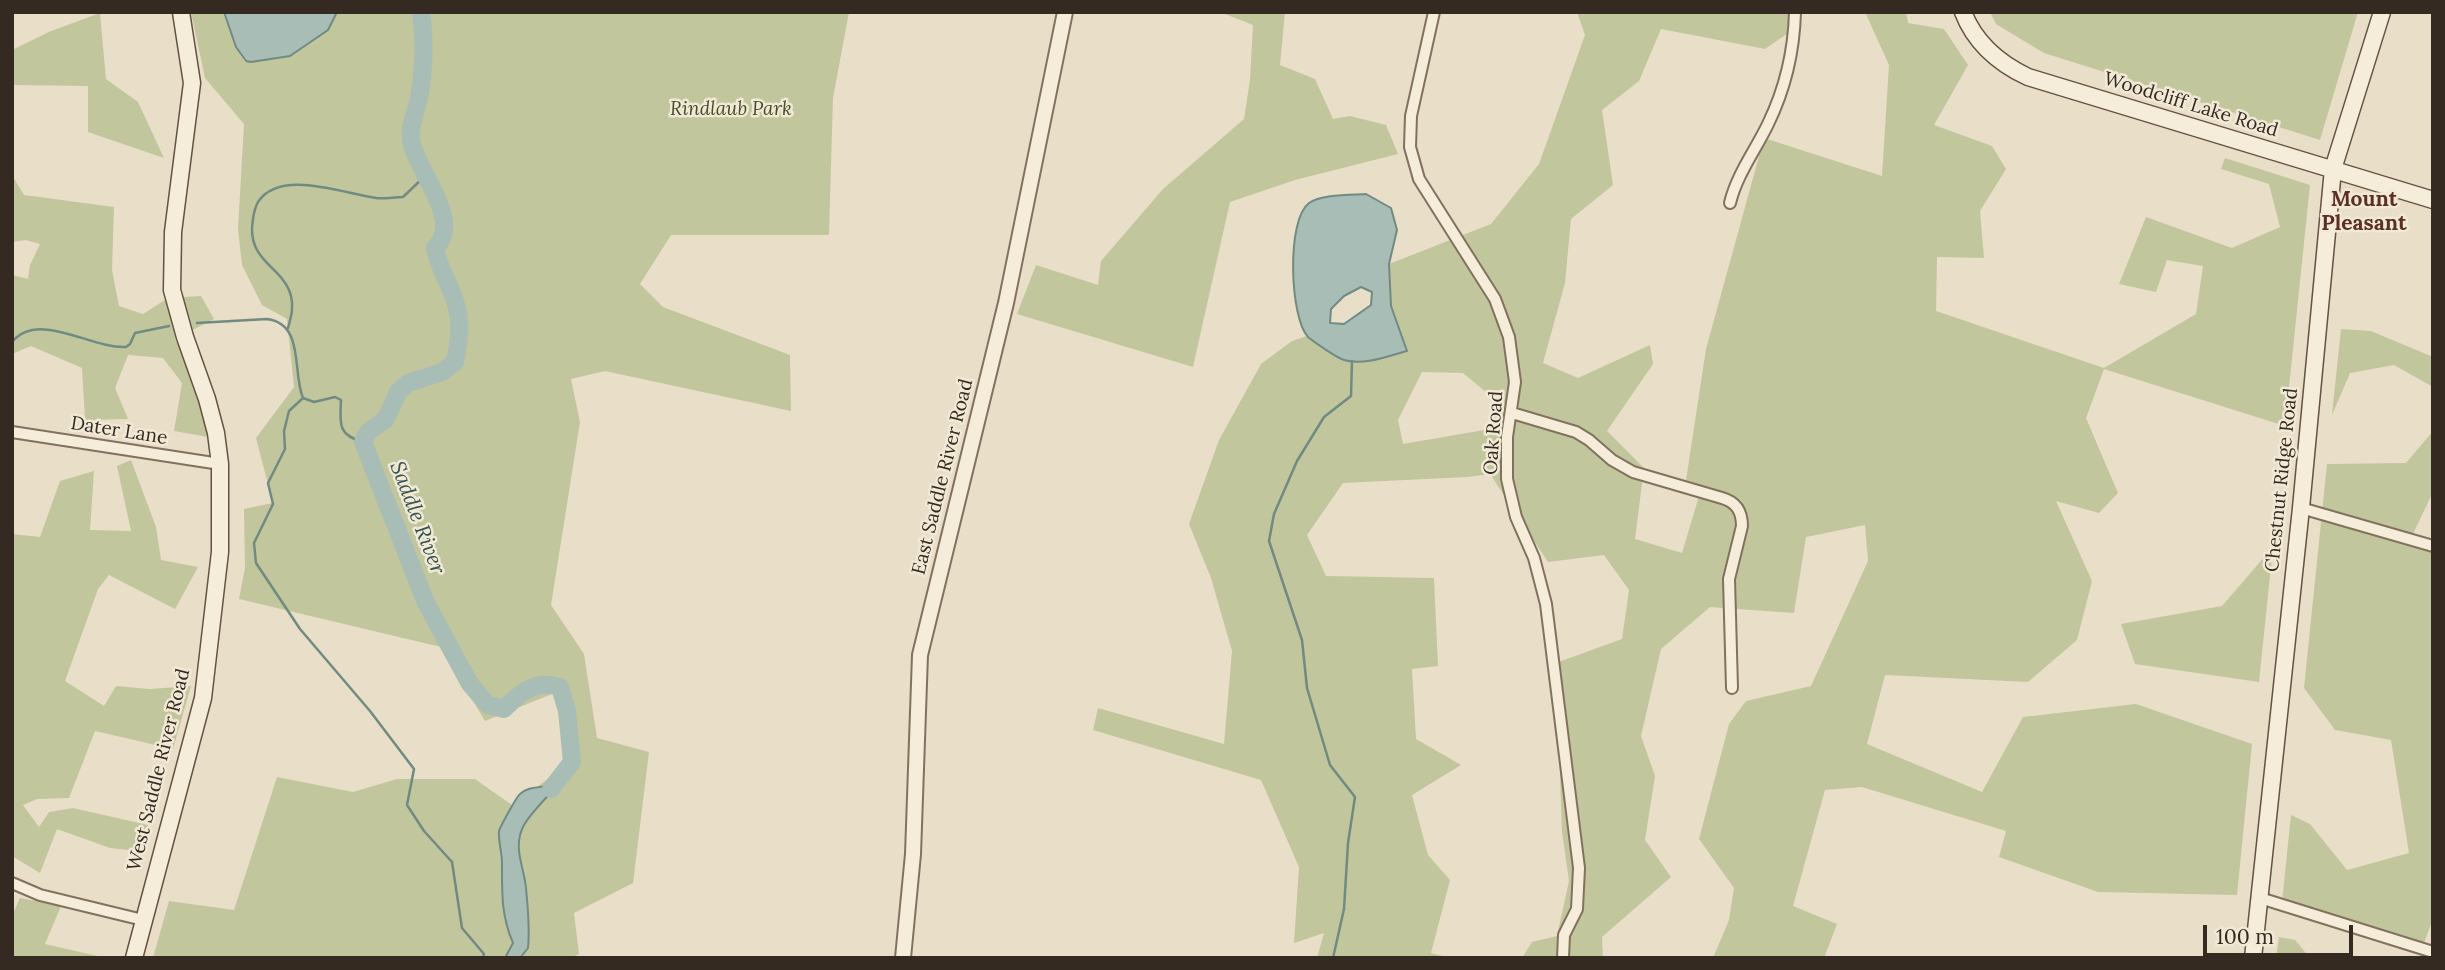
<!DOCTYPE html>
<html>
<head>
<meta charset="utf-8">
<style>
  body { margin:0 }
  #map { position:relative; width:2445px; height:970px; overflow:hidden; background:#e9dec8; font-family:Lora,serif }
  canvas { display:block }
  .frame { position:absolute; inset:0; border:14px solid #352a21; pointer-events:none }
  .scale { position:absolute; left:2203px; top:925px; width:150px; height:32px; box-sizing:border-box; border:4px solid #352a21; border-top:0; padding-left:9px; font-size:21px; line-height:24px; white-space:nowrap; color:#352a21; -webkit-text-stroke:5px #f1e9d6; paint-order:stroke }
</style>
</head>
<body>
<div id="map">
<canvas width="2445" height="970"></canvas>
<div class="frame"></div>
<div class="scale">100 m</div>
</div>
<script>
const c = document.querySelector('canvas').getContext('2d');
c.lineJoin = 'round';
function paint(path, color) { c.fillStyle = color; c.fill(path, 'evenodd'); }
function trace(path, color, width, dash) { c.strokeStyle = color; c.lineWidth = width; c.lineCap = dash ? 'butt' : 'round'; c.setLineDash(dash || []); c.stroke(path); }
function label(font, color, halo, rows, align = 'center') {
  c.font = font + ' Lora,serif'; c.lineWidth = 5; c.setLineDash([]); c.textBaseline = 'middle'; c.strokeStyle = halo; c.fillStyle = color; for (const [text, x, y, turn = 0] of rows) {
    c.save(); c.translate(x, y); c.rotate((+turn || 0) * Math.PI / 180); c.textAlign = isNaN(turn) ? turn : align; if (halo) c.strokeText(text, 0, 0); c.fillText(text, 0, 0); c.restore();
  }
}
paint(new Path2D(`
  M191 12H224L241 56 245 62H251L327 30 338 12H849L833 98 829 235H671L640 284 663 307 790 355 791 411 605 371 571 379 580 422 551 605 584 654 597 738 649 752 633 883 574 913 579 954 571 958H153L169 901 234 910 277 777 353 792 397 779H475L512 805 567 765 557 692 485 721 441 647 239 599 245 568 244 509 273 503 256 438 294 387 287 319 262 305 242 265 238 229 244 124 205 78Z
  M1220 12H1285L1280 65 1315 79 1333 119 1350 116 1386 125 1398 154 1295 180 1230 202 1193 367 1017 314 1036 265 1098 285 1101 261 1163 189 1244 119 1250 80 1253 25Z
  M1577 12H1795L1794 29 1765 49 1661 29 1639 81 1602 110 1613 185 1571 219 1565 283 1543 363 1578 378 1650 345 1653 364 1607 431 1644 468 1635 539 1682 553 1702 486 1686 480 1706 349 1764 138 1882 176 1889 65 1865 12H1906L1908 23 1944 29 1968 65 1934 125 1992 146 2006 169 1980 211 1984 258 1937 257 1936 311 2104 368 2196 314 2203 266 2167 260 2156 292 2119 284 2146 217 2232 248 2280 227 2269 184 2221 169 2225 158 2310 185 2285 426 2104 369 2086 418 2118 493 2099 513 2056 501 2092 581 2077 640 2028 682 1885 675 1867 744 1982 792 2023 717 2136 704 2252 744 2237 895 2098 892 1999 857 2006 831 1862 787 1825 790 1793 906 1837 924 1824 958H1713L1729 920 1734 888 1699 839 1729 724 1746 701 1811 686 1868 561 1865 525 1806 537 1794 613 1710 607 1661 649 1641 736 1655 776 1645 840 1671 877 1602 937 1603 958H1522L1532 942 1557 936 1569 881 1562 832 1556 663 1622 639 1629 590 1604 555 1548 562 1490 474 1467 477 1343 483 1307 535 1326 576 1434 578 1438 666 1412 669 1416 739 1461 765 1412 795 1428 855 1450 880 1431 953 1450 958H1317L1324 933 1294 943 1299 867 1261 780 1093 730 1098 708 1224 744 1232 651 1211 578 1189 524 1219 440 1261 364 1292 341 1307 336 1343 360 1363 362 1407 351 1391 306 1389 264 1491 224 1539 164 1585 35ZM1422 372 1463 373 1499 403 1490 429 1403 444 1398 420Z
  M1990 12H2358L2320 140 2044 53 1996 24Z
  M100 13 106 79 138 102 164 158 88 132V86L12 85V50L51 31Z
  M12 175 24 195 114 207 112 270 119 306 143 314 168 298 201 296 214 319 175 339C191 371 201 401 208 437L174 431 182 383 163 358 128 355 115 388 128 419 85 420 82 368 31 346 12 354V275L28 279 30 265 40 244 26 240 12 242Z
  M2341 329 2371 331 2433 357V387L2394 365 2350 373 2332 415Z
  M2433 431V492L2410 540 2433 547V919L2424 943 2282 902 2291 815 2310 824 2347 870 2409 853 2391 740 2335 730 2304 688 2327 464 2406 463Z
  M131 460 156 527 161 560 198 567 175 609 109 575 98 589 65 681 104 706 116 686 150 689 191 686 173 749 95 731 69 798 37 799 23 805 39 827 49 812 73 808 148 825 138 851 110 848 57 829 40 873 12 856V534L40 537 60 481 94 471 90 530 131 531 117 466Z
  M2273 547 2259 682 2135 664 2121 624 2222 606Z
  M20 898 61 906 45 944 106 958H12V916Z
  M2279 937 2295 940 2310 958H2276Z`), '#c2c69d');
const water = new Path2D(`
  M224 12H337L328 30 290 56 251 62 246 61 236 47Z
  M1366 194 1391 208 1397 230 1389 264 1391 306 1407 351C1388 356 1364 366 1344 360 1337 358 1314 342 1308 337 1290 318 1286 220 1309 203 1321 194 1351 195 1366 194ZM1361 287 1372 292 1371 305 1344 324 1330 323 1331 309 1344 296Z
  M559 767 570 771C556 790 536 805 524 825 512 847 524 866 526 888 528 908 530 929 528 948L520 958H505L513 943C501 915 502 893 502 863 502 852 498 841 499 831 500 827 517 796 520 794 535 780 556 797 559 767Z`);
paint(water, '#a8bdb6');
trace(water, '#708b83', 2);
trace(new Path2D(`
  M197 323 267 319C305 324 292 372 303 398L314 402 335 397 341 400C340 423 337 435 363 442
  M288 328C291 317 294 307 291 296 284 268 251 263 252 228 253 219 253 211 258 202 280 168 345 194 376 198 385 199 394 197 403 197L425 176
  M12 342C39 310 91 349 126 347L130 344 135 333 169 326
  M303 398 289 411 284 431 285 449 268 483 273 504 254 543 256 563 300 629 370 711 414 769 407 805 424 831 452 862 462 928 484 954 483 958
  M1333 958 1344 909 1348 843 1355 797 1330 765 1307 688 1302 640 1269 541 1274 514 1297 461 1324 417 1351 396 1352 361`), '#708b83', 2.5);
trace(new Path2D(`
  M421 12C425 40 424 70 419 98 416 113 409 124 411 140 416 171 464 221 435 248 439 269 449 282 455 301 462 321 459 342 455 362L442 372 408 383 398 392 386 419 368 432 363 442 426 603 470 684 488 705 504 709C520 693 535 679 560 687L567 711 572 762 551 789`), '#a8bdb6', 18);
const minor = new Path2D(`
  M1434 12 1411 116 1410 147 1419 179 1495 299 1509 337 1515 382 1507 437V479L1516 517 1534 558 1546 604 1579 868 1577 909 1564 935 1563 958
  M1730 203C1737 174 1755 151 1768 124 1785 89 1794 51 1795 12
  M1512 413 1576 432 1589 440 1612 460 1633 472 1722 498C1736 502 1742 511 1742 526L1729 579 1732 688
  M12 432 220 464
  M2301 508 2433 546
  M12 883 40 895 143 920
  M2260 898 2433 952`);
const tertiary = new Path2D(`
  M903 958 913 854 920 655 1006 303 1065 12`);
const secondary = new Path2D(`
  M1963 12C1975 43 1998 63 2028 77L2433 200
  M134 958 203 698 220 552V464L216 433 207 399 185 337 172 290 173 232 192 83 181 12
  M2253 958 2301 508 2333 169 2382 12`);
trace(minor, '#83715f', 14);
trace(tertiary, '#83715f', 18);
trace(secondary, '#655242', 19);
trace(minor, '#f5ecda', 10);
trace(tertiary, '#f5ecda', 14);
trace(secondary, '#f5ecda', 16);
label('19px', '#352a21', '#f1e9d6', [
  ["Woodcliff Lake Road",2191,105,17],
  ["Dater Lane",119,431,9],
  ["Oak Road",1494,433,-86],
  ["East Saddle River Road",943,477,-76],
  ["Chestnut Ridge Road",2282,480,-84],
  ["West Saddle River Road",159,770,-76]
]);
label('italic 19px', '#474f2a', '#f1e9d6', [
  ["Rindlaub Park",731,110]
]);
label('bold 21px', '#5c2f25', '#f1e9d6', [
  ["Mount",2364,200],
  ["Pleasant",2364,224]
]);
label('italic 21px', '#32534f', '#f1e9d6', [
  ["Saddle River",417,518,69]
]);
</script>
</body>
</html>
